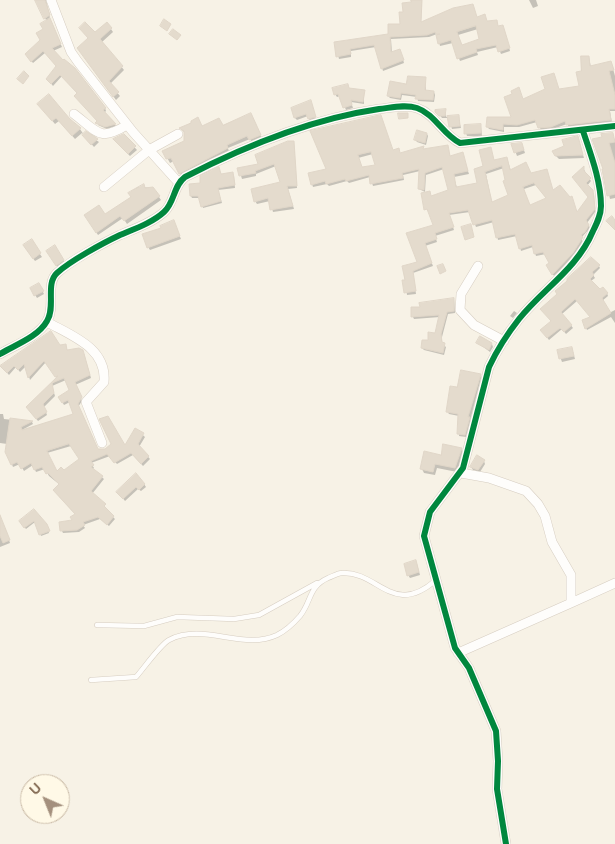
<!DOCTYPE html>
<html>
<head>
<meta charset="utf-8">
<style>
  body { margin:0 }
  #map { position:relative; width:615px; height:844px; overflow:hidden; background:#f7f2e6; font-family:Manrope,sans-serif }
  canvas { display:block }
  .north { position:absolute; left:20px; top:774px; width:50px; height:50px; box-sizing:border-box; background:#fff9e7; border:1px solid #c9baa6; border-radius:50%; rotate:316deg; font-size:14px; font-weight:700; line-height:20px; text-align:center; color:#775c44 }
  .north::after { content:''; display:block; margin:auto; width:18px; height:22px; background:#a4907d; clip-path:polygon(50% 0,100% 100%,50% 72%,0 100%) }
</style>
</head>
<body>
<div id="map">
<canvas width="615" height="844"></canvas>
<div class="north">U</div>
</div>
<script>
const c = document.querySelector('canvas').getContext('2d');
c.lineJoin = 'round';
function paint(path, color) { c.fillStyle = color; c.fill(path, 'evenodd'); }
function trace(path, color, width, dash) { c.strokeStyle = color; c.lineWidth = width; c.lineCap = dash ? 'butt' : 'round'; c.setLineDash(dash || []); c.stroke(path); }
paint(new Path2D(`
  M46 0 50 18 49 19 62 47 53 51 105 108 106 111 104 113 116 126 107 129 98 125V122L78 94 62 76 53 86 49 81 57 66 45 53 33 63 28 57 42 40 47 22 37 1Z
  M413 0H422L421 23 477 18 487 23 496 21 498 27 504 29 510 51 501 54 498 47 477 52 478 55 460 61 453 43 440 46 437 34 429 37 391 39 392 53H401L404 63 383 71 376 47 351 51V57L339 59 335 43 390 36 401 25 404 13 413 3ZM478 29 481 40 462 46 458 35Z
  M529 0H536L538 6 533 8Z
  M111 29 113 32 102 42 124 70 110 84 120 96 116 100 81 52 95 34Z
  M589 57 591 68 611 62 612 65 615 76V111H610L612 123 569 127 567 124 553 129 541 130 537 122 519 127H504V132L489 129 487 126 513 118 523 100 559 90 580 87 583 72Z
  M425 79 426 91 434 92 435 95 434 102 418 101 417 97 402 95 401 100 390 98 388 96Z
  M349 89 364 91V104L351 102 353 108 346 110 340 96 337 97 335 94Z
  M38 104 69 119 80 129 84 135 86 133 99 142 94 147 82 133 75 139 59 121 55 124Z
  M312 104 316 120 310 121 308 116 297 120 295 118Z
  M445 110 446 117 458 116 461 128 452 129 449 118H442L437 111Z
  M253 118 262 139 252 143 250 139 228 148 229 152 182 177 174 161 170 163 164 152 185 142V133L181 129 197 119 201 127 222 126Z
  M481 126 482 136H467L466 133Z
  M312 132 400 154 423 148 424 150 447 146 450 157 463 156 469 174 454 177 457 188 478 184 475 169 507 158 511 171 531 175 577 214 589 197 575 179 583 168 591 181 587 186 594 194 595 212 587 223 590 228 582 237V244L566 266 554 276 547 266 551 264 546 254 536 256 533 247 521 251 517 236 498 240 494 222 476 227 470 212 449 215 454 230 435 236 437 242 425 246 433 266 413 273 416 294 407 295 403 267 419 263 407 234 435 226 429 211 426 209 431 197 449 191 444 169 426 175 425 192 419 189 420 171 403 175 404 180 373 186 370 177 349 183 347 181 329 186 327 184 313 187 312 184 328 170ZM373 154 376 166 362 169 358 158ZM504 168 510 196 492 203 486 174ZM536 185 547 199 530 207 524 189Z
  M427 134 428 136 426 145 417 142 415 139Z
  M612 134 615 141V198L610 199 600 153Z
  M123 135 137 150 130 156 116 142Z
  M578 138 584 158 559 159 555 155Z
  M294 143 297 188 288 189 294 209 273 212 270 201 257 204 255 201 282 183 276 166 256 174V176L242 179 239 169 260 165Z
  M513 145 523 147 525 153 517 156Z
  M219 169 221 175 234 176 235 188 218 190 222 203 203 208 200 198H192L191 196Z
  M138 187 153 188 161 200 127 224 123 218 98 235 86 216 105 215 132 197 129 193Z
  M175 225 181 239 150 250 148 247 163 229Z
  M31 241 42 257 35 261 24 246Z
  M54 247 65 263 58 268 47 251Z
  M599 266 600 268 593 275 595 278 591 281 600 291 607 293 608 296 602 301 609 313 615 310V323L611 317 587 330 583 321 592 318 577 301 562 314 573 328 566 334 562 329 549 340 543 332 552 321 543 311Z
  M39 284 44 294 37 298 31 288Z
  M454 299 455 313 448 314 442 337V344L446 347 444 355 424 350 422 348 436 334 440 317 414 319 413 317 421 308Z
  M514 311 517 313 513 318 510 316Z
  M478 343 492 344 493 347 490 352Z
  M60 347 66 348 68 351 84 354 91 378 75 385 82 401 78 407 97 451 125 447 136 429 145 437 139 447 150 459 143 466 133 455 117 464 110 456 91 463 94 468 93 469 104 479 92 494 105 505V509L115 519 109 526 100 519 83 525 85 528 79 532 63 533 62 531 74 521 76 515 56 493 60 485 49 476 45 469 36 472 33 465 24 471 20 464 13 467 7 452V444L0 443V414H3L4 419 32 422 33 424 22 430 75 414 70 402 64 405 60 398 71 391 66 380 52 386 55 396 44 407 47 415 38 421 27 407 58 378 46 362 30 380 26 366 20 372 16 367 9 375 2 367ZM71 446 80 459 64 471 57 473 47 453Z
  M572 348 575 359 562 362 558 351Z
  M480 375 481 378 466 437 459 436V416L449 414 447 411 458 388Z
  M461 449 463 453 457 472 437 468 435 475 424 473 422 469Z
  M484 461 485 464 480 472 473 470 471 467Z
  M144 484 146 487 141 491 138 489 125 501 118 492Z
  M33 511 47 527 49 533 41 536 35 522 26 529 20 522Z
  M0 527 5 528 10 543 0 547Z
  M417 564 420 575 410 578 408 575Z`), '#0003');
const building = new Path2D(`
  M35 0H45L50 15 44 19Z
  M411 0H422L421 22 453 8 473 4 477 17 485 14 487 21 497 20 498 26 503 25 510 48 498 52 496 45 476 49 477 52 457 59 451 40 438 44 436 35 440 34H436L435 32 427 35 390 37 391 52 400 49 404 60 381 69 374 45 350 49 351 54 336 57 334 42 388 34V24H400L399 12H403L402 3 411 2ZM476 26 479 39 462 45 457 32Z
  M50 18 61 44 52 48 63 60 64 59 75 68 106 108 103 110 116 124 105 127 95 123 97 121 74 96 77 93 60 75 51 84 46 79 56 66 43 51 31 62 25 54 40 40 36 33 43 29 40 24Z
  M164 19 171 24 167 31 160 26Z
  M85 22 95 32 107 22 112 28 100 39 123 66 109 81 119 92 113 97 77 48 88 38 79 28Z
  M173 29 181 35 177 40 169 34Z
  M581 56H589L590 66 611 61 614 70 609 71 615 95V109H609L611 120 566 125 565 121 551 127 538 128 535 120 517 125 503 124V130L486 127 487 117H511L504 97 512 94 511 91 519 87 523 99 545 89 541 77 554 73 559 89 579 86 576 72 581 71Z
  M24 71 29 76 23 84 17 79Z
  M408 76 426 77 425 90 434 91 433 100 415 99 416 95 401 93 400 98 387 96 390 81 406 84Z
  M348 84 349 88 365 90 363 102 351 100 352 105 343 108 338 94 334 95 332 88Z
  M49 94 70 119 81 128 72 136 56 118 52 121 37 104Z
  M311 100 316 117 308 119 306 114 294 118 291 108Z
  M446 109 445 116H439L435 112V110Z
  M251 113 261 135 249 140 247 136 227 145 228 148 179 174 171 158 166 159 162 151 184 141V131L179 128 191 123V121L198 117 202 126 219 118 223 125Z
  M398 113H408V118L399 119Z
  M381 115 393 150 399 148 400 153 424 146 423 149 448 145 450 156 463 152 468 171 454 174 456 187 477 183 474 169 483 166 479 150 491 147 494 160 507 157 510 170 526 162 531 173 547 169 553 190 560 185 570 197 572 196 577 212 588 197 572 177 584 166V171L591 178 586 183 593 190 595 209 586 220 589 225 585 232 581 235 583 237 573 253 552 275 546 265 549 263 543 252 534 254 532 245 519 249 515 234 496 238 492 220 473 225 468 210 449 213 454 227 435 233 437 239 425 243 432 263 413 271 416 291 404 293 402 280H405L402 266 417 262 406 233 433 225 427 209 424 210 421 193 430 191 431 196 448 190 442 167 425 173 424 190 418 189 419 169 402 173 403 178 370 184 369 175 346 181 345 179 326 184 325 181 311 185 308 173 326 169 310 131ZM371 152 375 165 362 167 358 155ZM502 166 505 180 503 181 508 195 492 202 485 172ZM534 183 546 198 530 205 523 187Z
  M459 115 460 126 449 127 447 116Z
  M481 124V133L464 134V125Z
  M417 130 427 133 425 143 414 140Z
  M86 131 98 139 91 145 82 135Z
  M613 133 615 142 609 143 615 163V194L607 196 602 169H603L592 139 602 137 601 134Z
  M124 134 136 146 128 154 113 139Z
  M578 136 583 155 555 156 552 151 564 146 562 140Z
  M288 141H294L297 186H287L293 206 270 210 268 198 254 202 251 189 280 182 274 164 255 171 256 173 239 176 237 168 258 164 255 155Z
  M522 143 524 150 514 153 511 144Z
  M219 167 221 174 233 172 235 185 218 188 221 201 201 207 198 196H190L189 184 200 183V176Z
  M144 184 145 188 153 187 160 196 124 221 120 216 96 233 84 215 99 205 105 214 131 197 128 193Z
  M612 216 615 220V230L606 221Z
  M174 220 180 236 147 248 142 234 161 228 160 226Z
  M471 224 474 237 465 240 461 227Z
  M32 239 41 253 33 259 23 245Z
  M55 245 64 260 56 266 46 251Z
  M591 257 600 265 592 272 594 275 590 279 600 289 603 287 608 293 602 298 611 313 585 329 582 320 590 317 575 299 561 312 572 325 564 332 560 328 547 338 540 330 551 321 540 309 557 294 555 291 567 281V279Z
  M443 264 446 271 440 274 437 266Z
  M39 283 44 291 34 296 30 288Z
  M454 298V311L447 312 441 334 442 342 445 343 443 353 421 348 422 340H428V332L435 333 439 315 411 317V307H420L419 303Z
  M51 331 60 345 66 344 67 350 79 348 83 350 90 375 75 382 82 397 78 404 98 449H105L111 444 99 419 108 416 125 445 135 428 144 433 138 444 149 456 141 464 131 453 114 463 107 454 91 461 94 465 91 467 103 476 91 491 106 504 104 506 114 516 107 525 98 517 83 522 85 525 77 530 60 531 59 522 72 520 70 517 75 514 53 490 59 484 48 473 46 474 42 467 34 470 31 463 21 469 17 462 11 465 5 452 10 418 33 421 21 427 22 430 73 414 68 400 62 403 58 397 69 390 64 378 52 383 54 393 43 404 47 412 36 419 26 407 58 376 55 377 44 361 28 378 24 364 18 370 14 366 7 373 0 366ZM69 444 79 459 64 470 61 467 57 471 47 451Z
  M480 336 492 343 489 350 476 343Z
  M572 347 574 356 559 359 557 350Z
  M461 370 481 374 468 417H470L465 435 457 434 458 414 446 412 450 386 457 387Z
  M443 444 462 448 455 468 435 464 433 472 420 469 424 451 441 455Z
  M477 455 485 460 478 470 470 467Z
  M136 473 145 484 139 490 136 487 123 499 116 492Z
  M34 509 47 524 50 531 39 535 34 521 24 528 19 521Z
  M0 515 10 540 3 543 0 536Z
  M416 560 419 572 407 576 404 564Z`);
paint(building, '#e4dbcd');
trace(building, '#e0d6c8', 1);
const lane = new Path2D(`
  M97 625 144 626 177 617 234 619 259 615 317 583
  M91 680 136 677C144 668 160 645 169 640 204 622 243 651 277 635 285 631 294 623 300 616 312 601 308 587 328 578 333 576 338 573 342 573 378 571 393 618 436 580`);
const street = new Path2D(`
  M51 0 71 52 78 62 133 132 178 182
  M74 114C98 132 99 142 127 125
  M104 187 149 150 178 134
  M478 266 461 294 460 310 474 325 504 341
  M47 322C72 336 107 348 104 382L86 402 102 443
  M0 354C15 345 38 337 47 321 56 307 45 284 57 273 70 261 103 243 120 235 134 229 152 223 164 212 175 202 173 186 185 177 245 146 311 119 379 109 390 108 405 104 417 108 435 114 443 135 460 143L615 126
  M461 473 489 478 526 491 538 504 545 516 552 542 571 575V603L615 583
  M458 653 571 603
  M506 844 497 789 498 761 496 731 469 668 455 648 424 536 430 512 463 468 489 367C497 350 508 333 519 319 544 288 577 269 593 231 597 223 601 215 601 206 601 181 591 155 583 131`);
trace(lane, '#d6cdc1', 5.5);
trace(street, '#d6cdc1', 10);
trace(lane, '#fefdfb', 4.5);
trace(street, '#fefdfb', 9);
trace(new Path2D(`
  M0 354C15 345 38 337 47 321 56 307 45 284 57 273 70 261 103 243 120 235 134 229 152 223 164 212 175 202 173 186 185 177 245 146 311 119 379 109 390 108 405 104 417 108 435 114 443 135 460 143L615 126
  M506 844 497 789 498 761 496 731 469 668 455 648 424 536 430 512 463 468 489 367C497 350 508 333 519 319 544 288 577 269 593 231 597 223 601 215 601 206 601 181 591 155 583 131`), '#00873e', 6);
</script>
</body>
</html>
